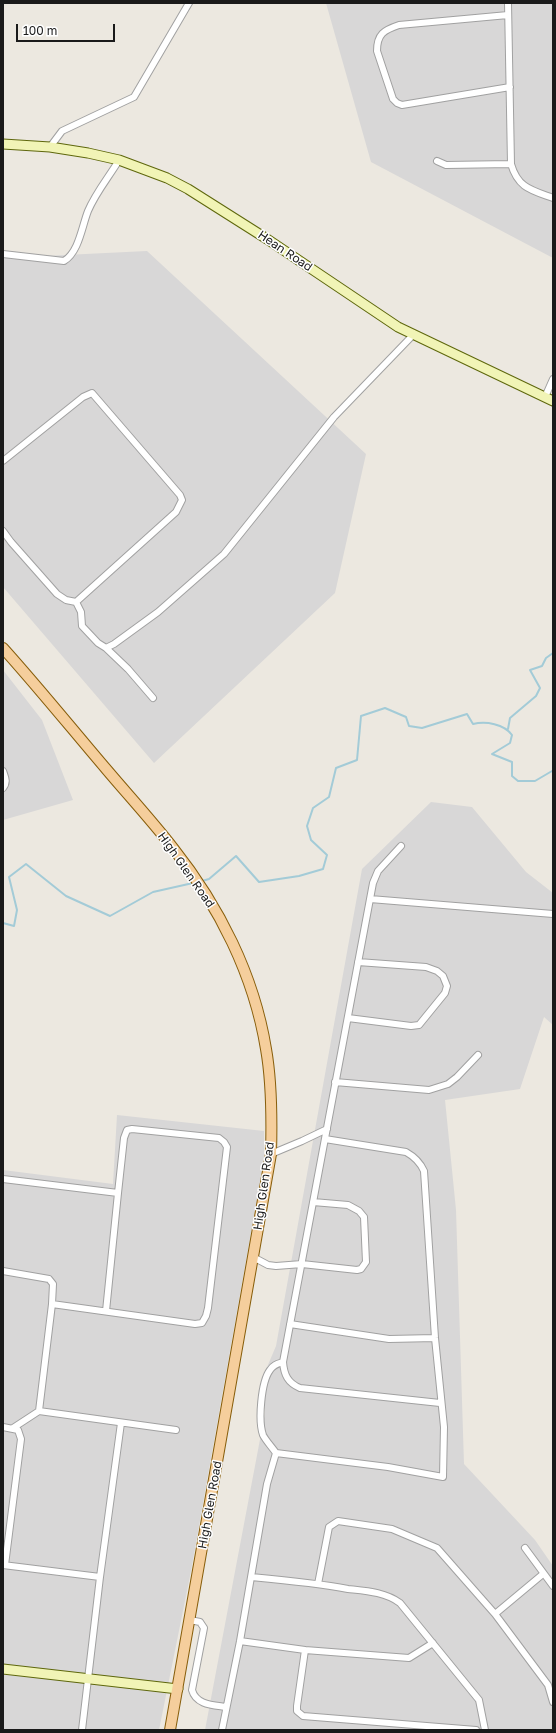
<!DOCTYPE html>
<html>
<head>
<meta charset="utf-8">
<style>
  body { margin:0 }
  #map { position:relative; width:556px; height:1733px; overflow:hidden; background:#ece8e0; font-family:"Golos Text",sans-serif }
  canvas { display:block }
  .frame { position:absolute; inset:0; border:4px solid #1a1a1a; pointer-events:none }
  .scale { position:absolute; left:16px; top:24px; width:99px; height:18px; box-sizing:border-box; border:2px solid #1a1a1a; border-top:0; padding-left:5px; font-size:12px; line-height:14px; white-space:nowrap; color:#1a1a1a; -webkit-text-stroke:3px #fff; paint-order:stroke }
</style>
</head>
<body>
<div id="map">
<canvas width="556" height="1733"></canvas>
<div class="frame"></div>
<div class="scale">100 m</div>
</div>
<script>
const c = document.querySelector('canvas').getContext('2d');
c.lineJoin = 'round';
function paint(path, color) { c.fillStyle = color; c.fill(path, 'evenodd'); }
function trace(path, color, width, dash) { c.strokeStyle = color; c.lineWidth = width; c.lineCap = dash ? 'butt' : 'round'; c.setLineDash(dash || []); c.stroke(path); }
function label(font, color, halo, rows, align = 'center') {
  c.font = font + ' "Golos Text",sans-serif'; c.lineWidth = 3; c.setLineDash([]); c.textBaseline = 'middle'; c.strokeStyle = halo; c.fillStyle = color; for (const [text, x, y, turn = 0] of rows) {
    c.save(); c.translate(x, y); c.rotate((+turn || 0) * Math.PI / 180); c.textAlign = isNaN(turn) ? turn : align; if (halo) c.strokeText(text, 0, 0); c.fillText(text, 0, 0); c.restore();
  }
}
paint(new Path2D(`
  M326 3H553V258L371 162Z
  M147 251 366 454 335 593 154 763 3 587V258Z
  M3 670 42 720 73 800 3 820Z
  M431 802 472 807 526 872 553 893V1025L544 1017 520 1089 445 1100 456 1210 464 1464 535 1540 553 1566V1730H205L265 1413 262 1379 276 1346 362 869Z
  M117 1115 264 1131V1159L191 1571 159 1730H3V1170L113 1184Z`), '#d8d7d7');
trace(new Path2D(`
  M553 672V678
  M508 729 510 718 536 696 540 688 530 670 542 666 546 658 553 653
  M202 881 209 879 236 856 259 882 299 876 323 869 327 855 311 840 307 826 313 808 329 797 336 768 357 760 361 716 385 708 406 717 409 726 422 728 467 714 473 724C486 721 504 724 512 735L510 743 492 754 512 762V776L518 781H535L552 771 553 772
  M3 923 14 926 17 910 9 877 26 864 66 896 110 916 153 892 193 883`), '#a3cbd7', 2);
const street = new Path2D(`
  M508 3 511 164C518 188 531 190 553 198
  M508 15 399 25C384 30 377 34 377 51L393 99 397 103 402 105 510 87
  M50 147 62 131 134 97 189 3
  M437 161 446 165 511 164
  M3 254 64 261C79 252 82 226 88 211 96 192 109 177 119 160
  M545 397 553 379
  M3 461 83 397 92 393 180 495 182 500 176 512 76 602
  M3 531 11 542 57 594 66 600 76 602 81 612 82 626 98 643 106 648 114 644 158 612 224 554 334 417 414 334
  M106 648 128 669 153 698
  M3 771C5 777 8 782 3 788
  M401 846 378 871 373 883 283 1362C284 1375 288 1383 300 1388L440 1403
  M370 899 553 914
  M348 1018 411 1026 419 1025 445 993 447 986 443 976 437 971 426 967 358 962
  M335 1082 429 1090 448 1084 457 1077 478 1055
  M271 1154 302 1141 327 1129
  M3 1179 118 1193 124 1138 127 1130 132 1129 219 1138 224 1142 227 1147 208 1308 206 1316 202 1323 195 1324 52 1304 53 1284 49 1279 3 1271
  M253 1257 268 1265 276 1266 302 1264 357 1270 361 1269 366 1262 364 1217 359 1211 348 1205 313 1202
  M106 1311 118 1193
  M290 1324 389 1339 435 1338
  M283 1362C277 1364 273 1365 270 1370 261 1382 258 1421 263 1435 266 1441 272 1447 276 1453L388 1467 443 1477 444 1427 435 1338 424 1171C420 1162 415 1157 406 1152L325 1139
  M39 1411 52 1304
  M3 1427 18 1430 21 1439 5 1565
  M13 1428 39 1411 176 1430
  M525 1548 553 1586
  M3 1565 100 1577 82 1730
  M100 1577 121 1423
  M251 1577C283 1580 316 1583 348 1589 366 1591 385 1592 400 1603L479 1700 485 1730
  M318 1584 329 1527 338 1521 392 1529 437 1548 495 1614 548 1685 553 1702
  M495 1614 543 1574
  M190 1620 200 1622 204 1628 192 1690C196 1705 213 1705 226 1707
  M240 1641 305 1650 409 1658 433 1643
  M305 1650 297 1706V1711L303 1716 476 1730
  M222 1730 240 1641 267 1484 276 1453`);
const secondary = new Path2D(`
  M3 144 50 147 88 153 119 160 167 178 188 189 267 239 398 327 553 401
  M3 1669 178 1689`);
const primary = new Path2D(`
  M3 648C39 688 72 729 107 770 129 796 152 821 173 848 219 906 254 975 266 1049 272 1083 272 1119 271 1154L170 1730`);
trace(street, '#a1a1a1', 8);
trace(secondary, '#5e670c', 11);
trace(primary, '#875d0a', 12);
trace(street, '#fff', 6);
trace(secondary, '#f1f4b6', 9);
trace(primary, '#f5ce9c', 10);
label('12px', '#1a1a1a', '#fff', [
  ["Hean Road",285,251,34],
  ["High Glen Road",186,870,55],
  ["High Glen Road",264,1186,-82],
  ["High Glen Road",210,1505,-80]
]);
</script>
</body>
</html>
